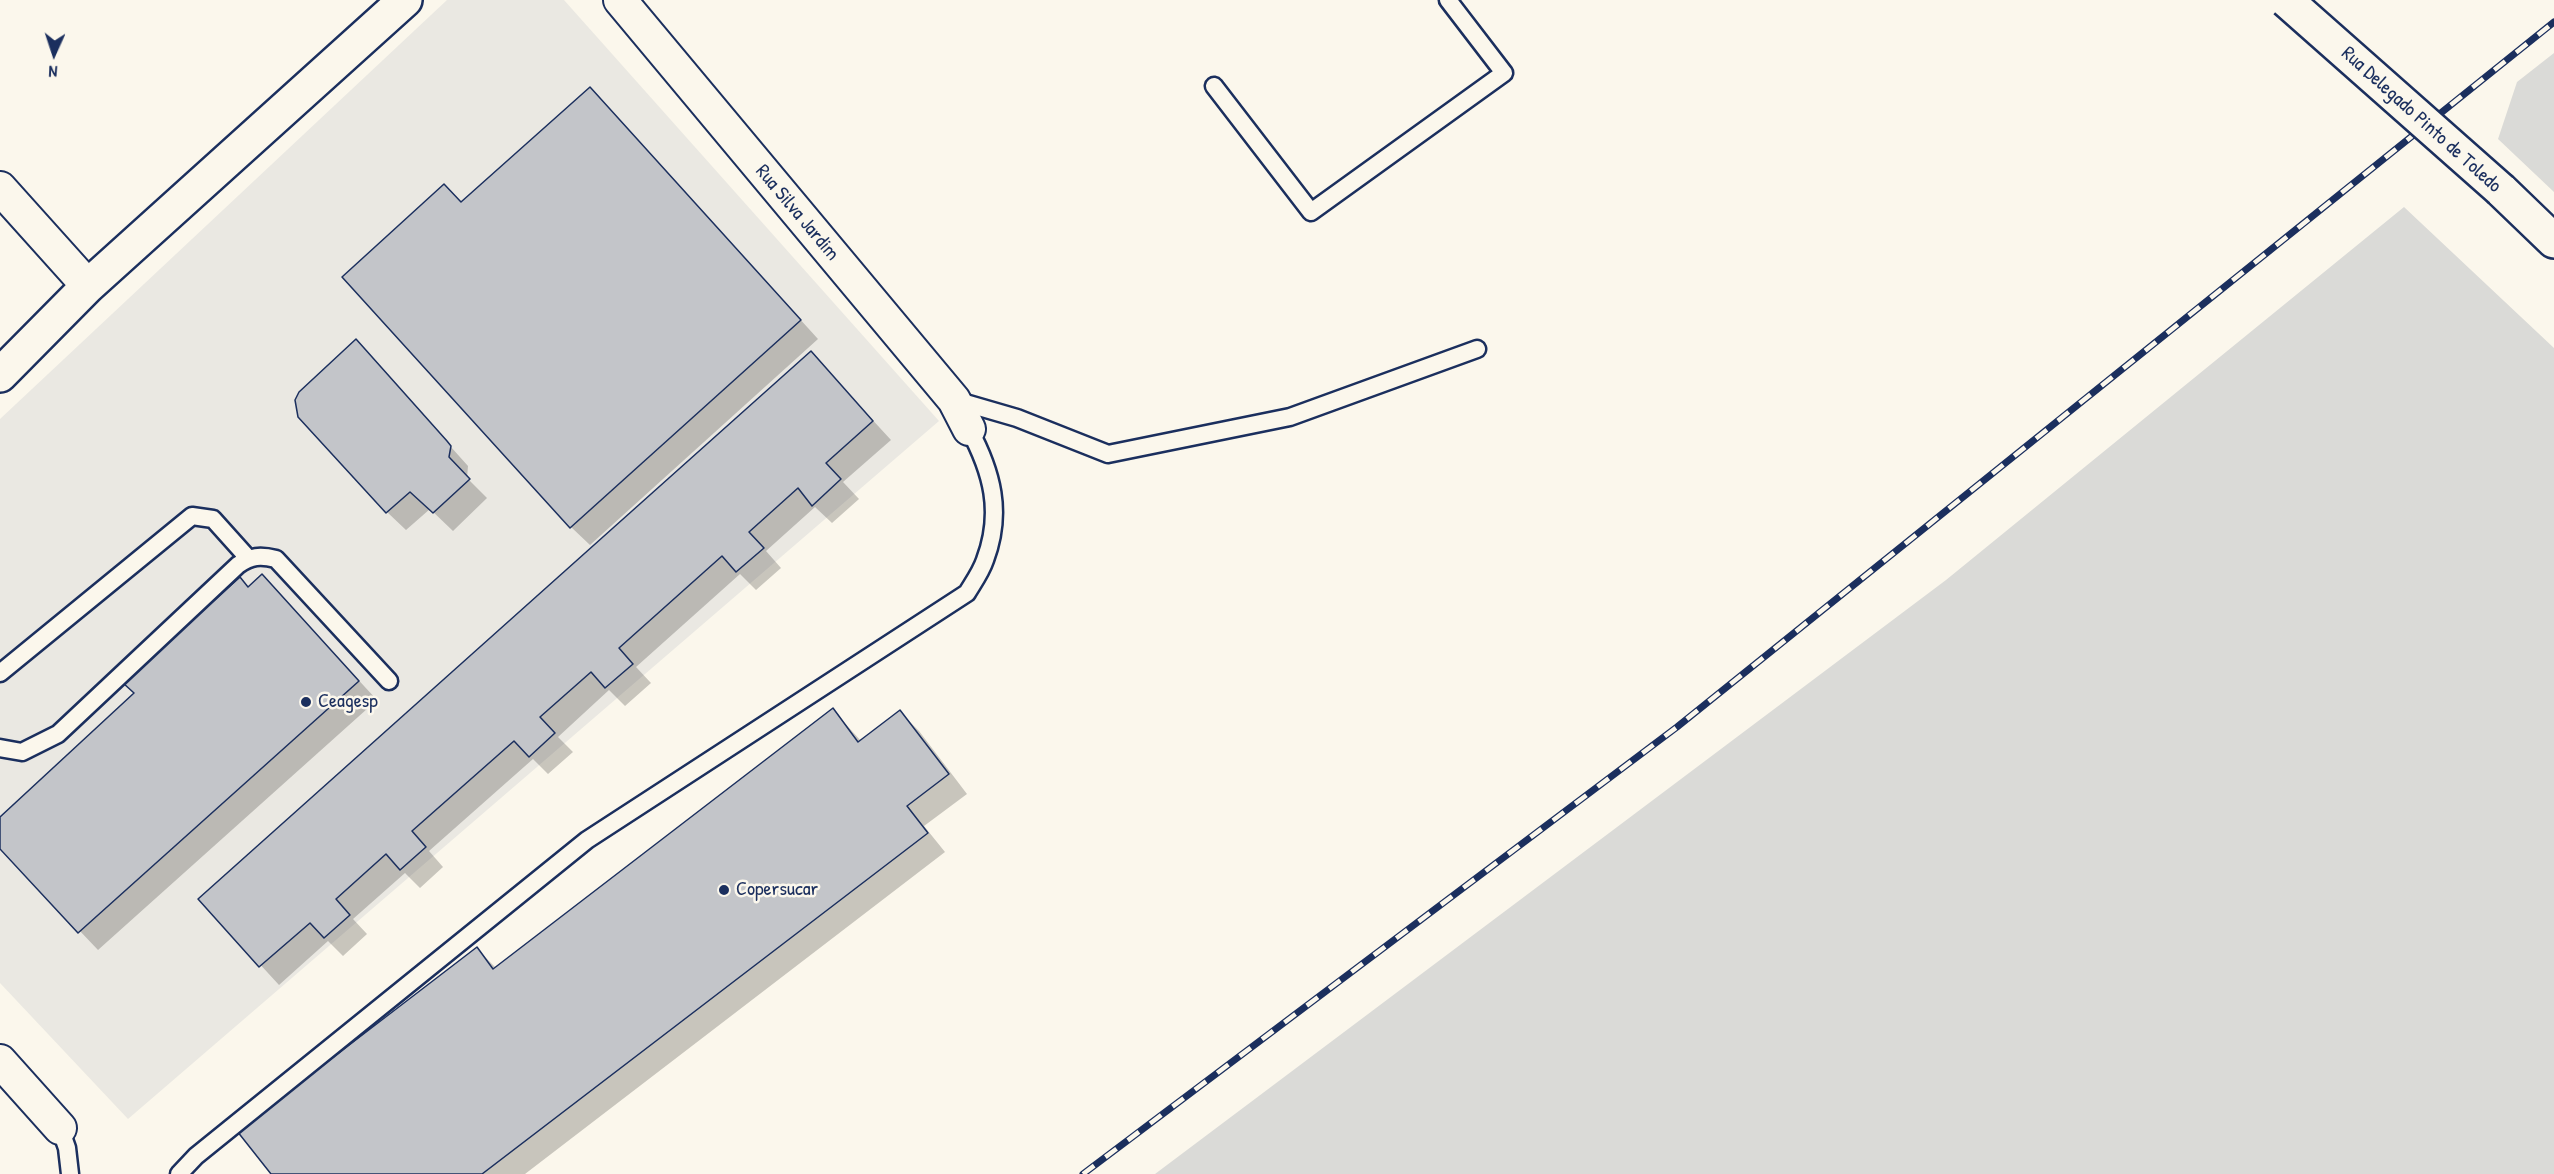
<!DOCTYPE html>
<html>
<head>
<meta charset="utf-8">
<style>
  body { margin:0 }
  #map { position:relative; width:2554px; height:1174px; overflow:hidden; background:#fbf7ec; font-family:"Patrick Hand",sans-serif }
  canvas { display:block }
  .north { position:absolute; left:24px; top:24px; width:60px; height:60px; -webkit-text-stroke:4px #fbf7ec; paint-order:stroke; rotate:183deg; font-size:16px; font-weight:700; line-height:24px; text-align:center; color:#1b2f5e }
  .north::after { content:''; display:block; margin:auto; width:21px; height:27px; background:#1b2f5e; clip-path:polygon(50% 0,100% 100%,50% 72%,0 100%) }
</style>
</head>
<body>
<div id="map">
<canvas width="2554" height="1174"></canvas>
<div class="north">N</div>
</div>
<script>
const c = document.querySelector('canvas').getContext('2d');
c.lineJoin = 'round';
function paint(path, color) { c.fillStyle = color; c.fill(path, 'evenodd'); }
function trace(path, color, width, dash) { c.strokeStyle = color; c.lineWidth = width; c.lineCap = dash ? 'butt' : 'round'; c.setLineDash(dash || []); c.stroke(path); }
function label(font, color, halo, rows, align = 'center') {
  c.font = font + ' "Patrick Hand",sans-serif'; c.lineWidth = 5; c.setLineDash([]); c.textBaseline = 'middle'; c.strokeStyle = halo; c.fillStyle = color; for (const [text, x, y, turn = 0] of rows) {
    c.save(); c.translate(x, y); c.rotate((+turn || 0) * Math.PI / 180); c.textAlign = isNaN(turn) ? turn : align; if (halo) c.strokeText(text, 0, 0); c.fillText(text, 0, 0); c.restore();
  }
}
paint(new Path2D(`
  M447 0H564L939 421 128 1119 0 983V419Z`), '#eae8e2');
paint(new Path2D(`
  M2554 53V192L2498 139 2517 82Z
  M2404 207 2554 348V1174H1155L1946 580Z`), '#dadad7');
paint(new Path2D(`
  M608 108 818 339 590 545 571 527 462 204Z
  M356 341 468 466 467 478 487 498 453 531 430 509 406 530 387 512Z
  M811 353 891 440 843 482 859 499 832 523 815 507 766 551 781 568 756 590 740 574 636 667 651 683 625 706 609 690 558 737 573 752 548 774 533 759 429 851 443 867 420 888 405 873 353 919 367 934 343 956 328 941 279 985 200 899Z
  M262 576 377 700 98 950 0 847V819L136 693 240 579 249 588Z
  M833 710 861 741 900 712 919 731 967 794 924 826 945 852 525 1174H273L477 949 496 968Z`), '#0003');
const building = new Path2D(`
  M590 87 801 320 570 528 342 277 444 184 461 202Z
  M356 339 447 441 451 446 449 457 470 479 433 513 410 492 386 513 298 417 295 400 299 392Z
  M811 351 873 421 826 463 841 479 812 506 798 488 749 532 764 548 736 572 722 556 619 648 633 664 605 688 591 672 540 717 555 733 529 757 514 741 412 831 426 847 400 870 386 854 336 899 350 915 324 938 310 923 259 967 198 899Z
  M262 574 359 681 78 933 0 849V817L134 693 123 683 240 577 248 587Z
  M833 708 858 742 900 710 949 774 907 806 928 833 482 1174H271L237 1131 477 947 493 969Z`);
paint(building, '#c3c5c9');
trace(building, '#1b2f5e', 1.5);
const service = new Path2D(`
  M1214 86 1311 212 1504 73 1448 0
  M955 400 1017 418 1108 454 1290 417 1477 349
  M0 673 192 516 213 519 248 558
  M0 748 22 752 58 734 238 565C251 556 260 555 276 559L389 681
  M60 1128 67 1148 70 1174
  M179 1174 196 1156 587 840 967 593C973 583 981 572 985 560 1003 512 992 472 969 429`);
const minor = new Path2D(`
  M620 0 954 400 969 429
  M0 188 88 286
  M0 1061 60 1128`);
const secondary = new Path2D(`
  M2501 190 2554 241
  M0 375 88 286 405 0`);
trace(service, '#1b2f5e', 21);
trace(minor, '#1b2f5e', 36);
trace(secondary, '#1b2f5e', 38);
trace(service, '#fbf7ec', 16);
trace(minor, '#fbf7ec', 32);
trace(secondary, '#fbf7ec', 33);
const rail = new Path2D(`
  M1083 1174 1677 727 2554 22`);
trace(rail, '#1b2f5e', 7);
trace(rail, '#fbf7ec', 4.5, [14]);
const secondaryBridge = new Path2D(`
  M2286 0 2501 190`);
trace(secondaryBridge, '#1b2f5e', 38, []);
trace(secondaryBridge, '#fbf7ec', 33);
for (const [x, y, r, color] of [
  [306,702,6,"#1b2f5e"],
  [724,890,6,"#1b2f5e"]
]) { const dot = new Path2D(); dot.arc(x, y, r, 0, 2 * Math.PI); c.fillStyle = color; c.fill(dot); trace(dot, '#fbf7ec', 2); }
label('20px', '#1b2f5e', '#fbf7ec', [
  ["Rua Delegado Pinto de Toledo",2421,120,42],
  ["Rua Silva Jardim",797,213,50]
]);
label('20px', '#1b2f5e', '#fbf7ec', [
  ["Ceagesp",318,702],
  ["Copersucar",736,890]
], 'left');
</script>
</body>
</html>
